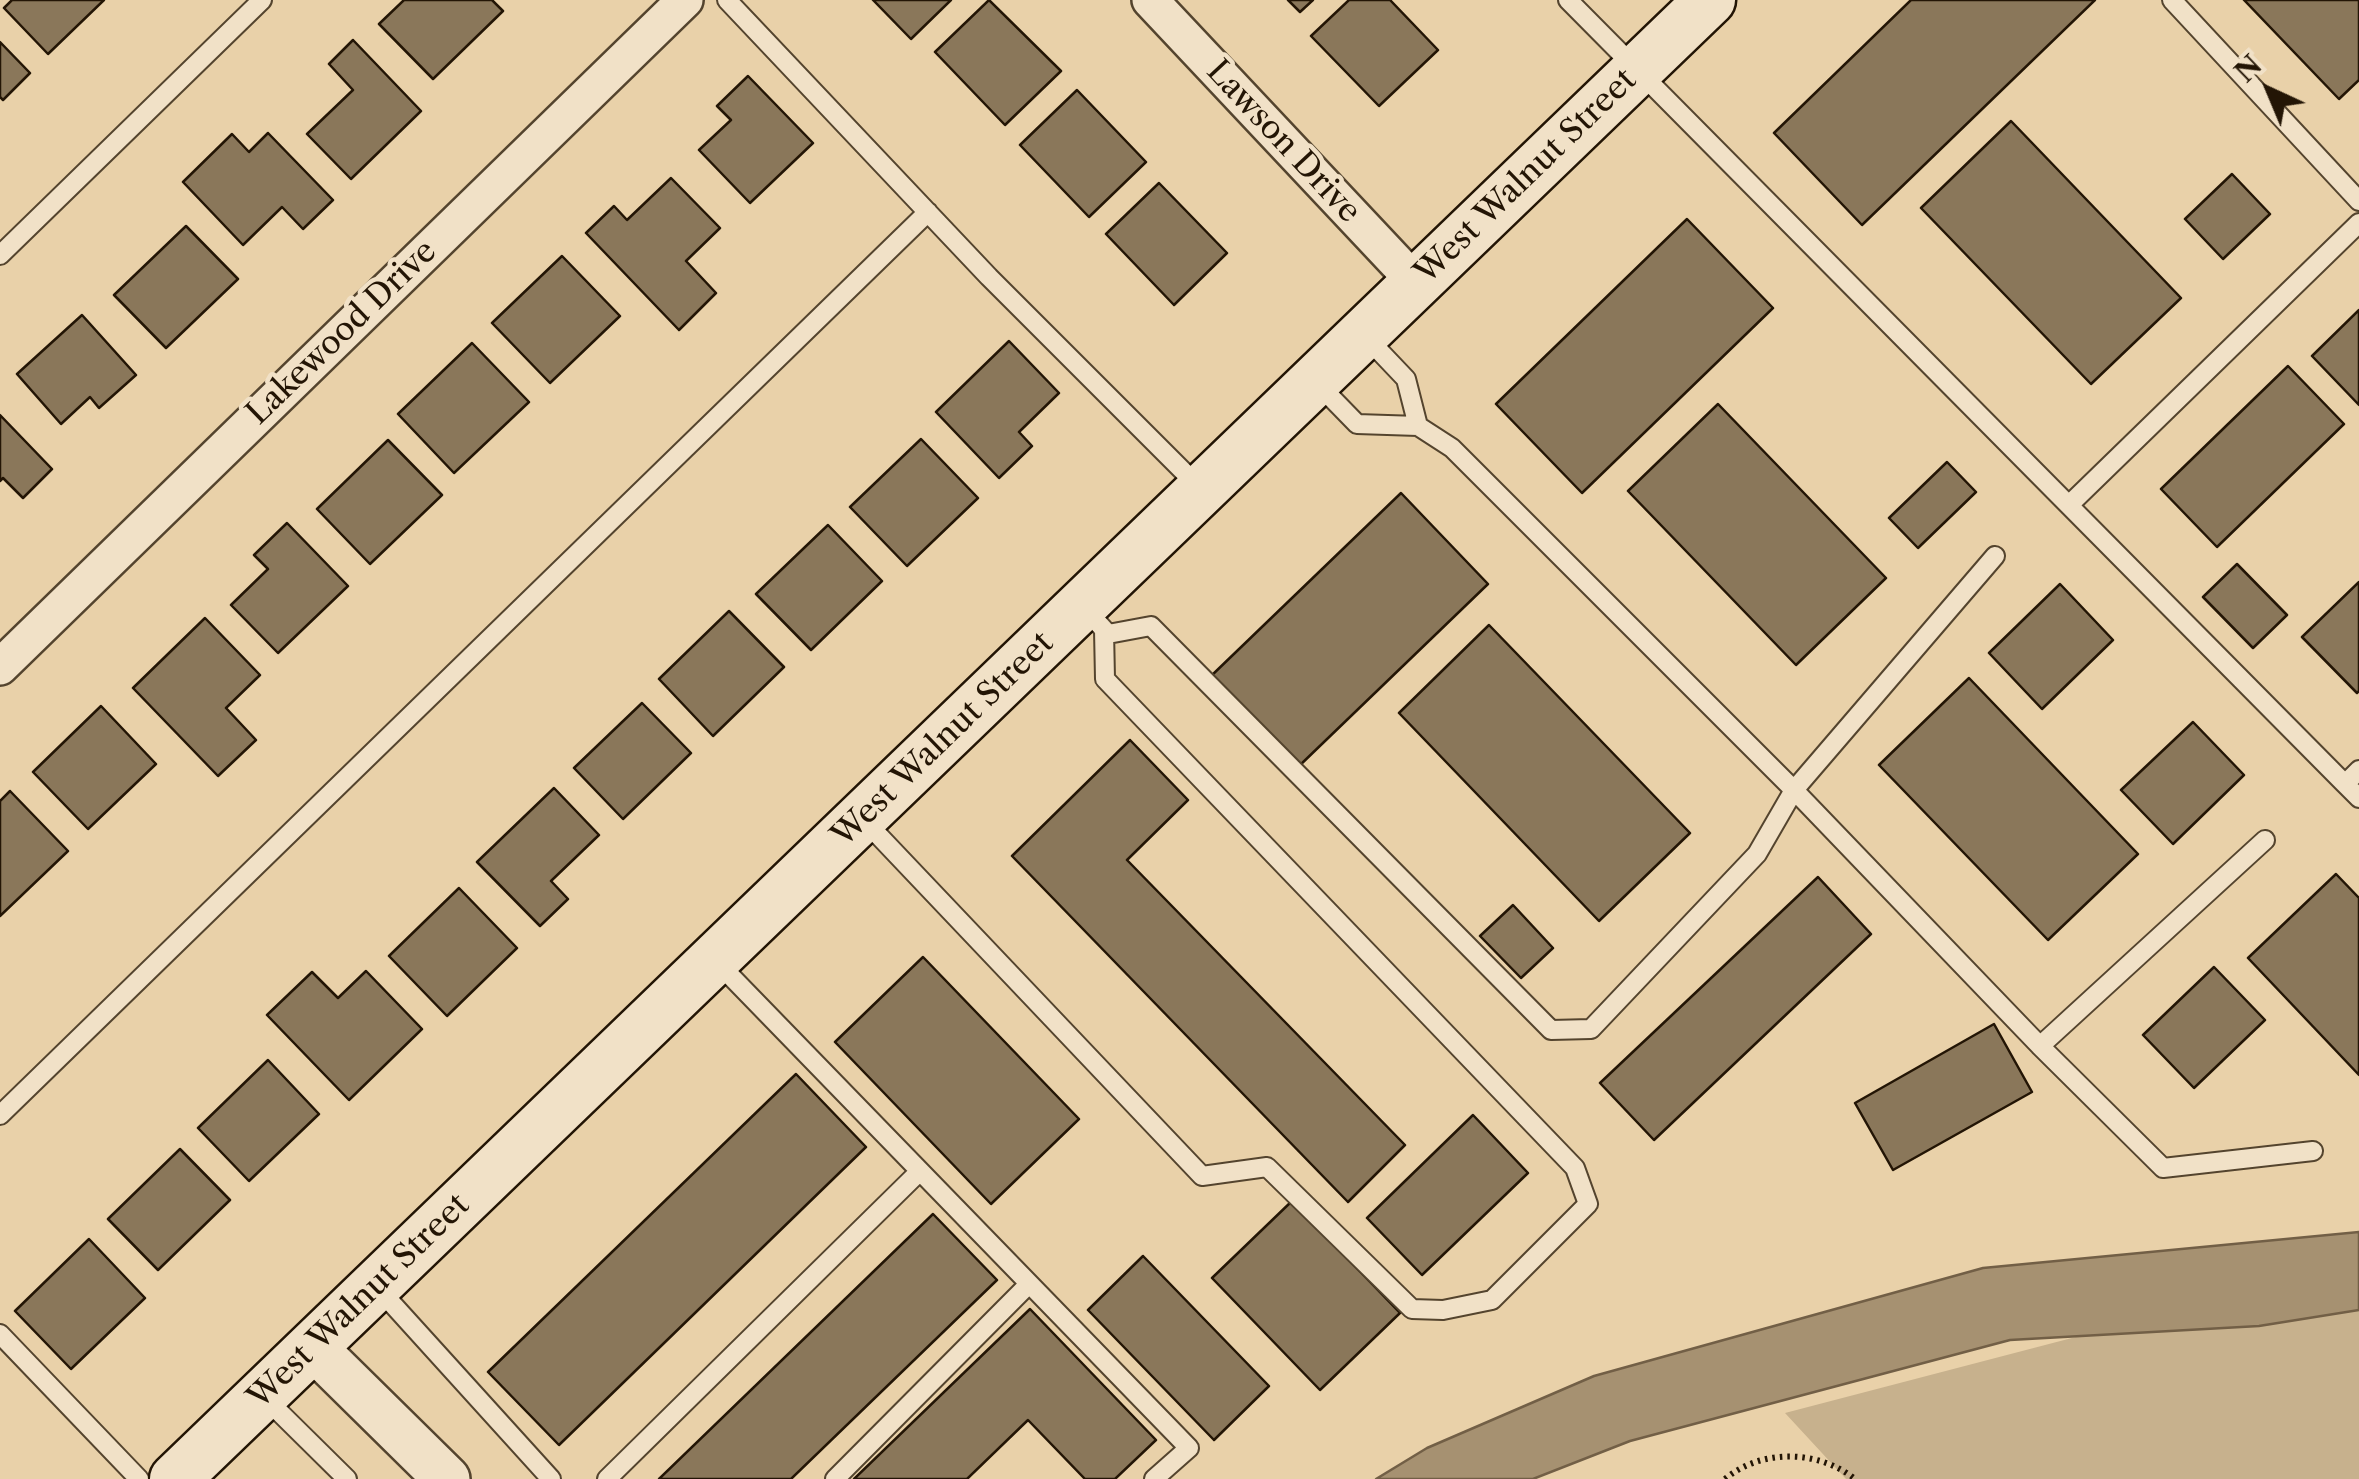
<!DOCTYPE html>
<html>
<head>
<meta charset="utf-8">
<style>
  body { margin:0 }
  #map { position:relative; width:2359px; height:1479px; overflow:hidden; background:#e9d1a9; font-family:"Libre Caslon Text",serif }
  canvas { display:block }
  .north { position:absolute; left:2219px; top:40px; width:100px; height:100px; -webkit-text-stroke:8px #f1e1c7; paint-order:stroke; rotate:316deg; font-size:28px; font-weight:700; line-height:40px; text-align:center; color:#231505 }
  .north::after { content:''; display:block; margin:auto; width:35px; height:45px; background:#231505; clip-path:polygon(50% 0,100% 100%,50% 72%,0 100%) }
</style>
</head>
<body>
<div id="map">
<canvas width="2359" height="1479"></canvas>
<div class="north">N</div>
</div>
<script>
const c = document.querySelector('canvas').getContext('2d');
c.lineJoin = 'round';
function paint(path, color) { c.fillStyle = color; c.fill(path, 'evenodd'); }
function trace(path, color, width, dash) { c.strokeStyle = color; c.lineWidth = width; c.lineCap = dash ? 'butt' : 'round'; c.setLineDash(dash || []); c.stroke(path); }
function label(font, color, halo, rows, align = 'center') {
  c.font = font + ' "Libre Caslon Text",serif'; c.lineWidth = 9; c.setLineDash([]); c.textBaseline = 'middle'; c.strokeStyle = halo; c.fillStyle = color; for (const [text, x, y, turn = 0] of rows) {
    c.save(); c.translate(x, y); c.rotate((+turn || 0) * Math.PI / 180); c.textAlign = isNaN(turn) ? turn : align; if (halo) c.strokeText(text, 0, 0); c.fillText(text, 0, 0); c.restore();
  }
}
paint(new Path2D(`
  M2359 1310V1479H1846L1785 1413 2091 1333 2259 1326Z`), '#c7b18d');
const water = new Path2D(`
  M2359 1232V1310L2259 1326 2010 1340 1630 1441 1533 1479H1376L1427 1448 1594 1376 1983 1268Z`);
paint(water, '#a69171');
trace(water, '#725f46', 2.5);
const building = new Path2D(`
  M12 0H104L48 54 4 8Z
  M404 0H492L503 11 433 79 379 24Z
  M873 0H951L911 39Z
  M989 0 1061 71 1005 125 935 52Z
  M1288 0H1313L1300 12Z
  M1349 0H1390L1438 50 1379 106 1311 36Z
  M1911 0H2095L1862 225 1774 133Z
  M2244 0H2359V80L2339 99Z
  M353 40 421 111 351 179 307 134 353 90 329 64Z
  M0 42 30 73 3 100 0 97Z
  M748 76 813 143 750 203 699 150 731 120 717 106Z
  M1077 90 1146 162 1089 217 1020 145Z
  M2011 121 2181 298 2091 384 1921 208Z
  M268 133 333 200 303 229 282 207 243 245 183 182 232 134 249 152Z
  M2232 174 2270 214 2223 259 2185 219Z
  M671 178 720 228 686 261 716 293 679 330 586 233 614 206 627 220Z
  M1159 183 1227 253 1174 305 1106 234Z
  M1687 219 1773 308 1582 493 1496 404Z
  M186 226 238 279 166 348 114 295Z
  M562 256 620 316 550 383 492 323Z
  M2359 310V405L2312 356Z
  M82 315 136 375 99 408 90 397 61 424 17 374Z
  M1009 341 1059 393 1019 432 1032 446 999 478 936 412Z
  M472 343 529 402 454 473 398 414Z
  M2288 366 2344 424 2217 547 2161 489Z
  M1718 404 1886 578 1796 665 1628 491Z
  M0 415 52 469 23 498 3 478 0 481Z
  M921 439 978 498 907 566 850 507Z
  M388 440 442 495 370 564 317 509Z
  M1947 462 1976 492 1918 548 1889 518Z
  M1401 493 1488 584 1297 768 1210 677Z
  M287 523 348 586 278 653 231 605 268 569 254 555Z
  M828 525 882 581 811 650 756 594Z
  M2237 564 2287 615 2253 648 2203 597Z
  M2359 582V691L2357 693 2302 637Z
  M2060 584 2113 640 2042 709 1989 653Z
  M729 611 784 667 713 736 659 679Z
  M205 618 260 675 226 708 256 740 218 776 133 688Z
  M1489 625 1690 833 1599 921 1399 713Z
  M1969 678 2138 854 2048 940 1879 765Z
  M642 703 691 753 623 819 574 768Z
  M101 706 156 764 88 829 33 772Z
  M2193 722 2244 775 2173 844 2121 790Z
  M1130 740 1188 800 1127 860 1405 1145 1348 1202 1012 856Z
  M554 788 599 835 551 881 568 899 540 926 477 862Z
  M10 791 68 851 0 916V801Z
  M2336 874 2359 898V1075L2248 958Z
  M1818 877 1871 934 1654 1140 1600 1083Z
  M459 888 517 948 447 1016 389 956Z
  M1513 905 1553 948 1521 978 1480 936Z
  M923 957 1079 1119 991 1204 835 1042Z
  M2214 967 2265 1020 2194 1088 2143 1035Z
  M366 971 422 1029 349 1100 267 1015 312 972 338 998Z
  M1994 1024 2032 1092 1893 1170 1855 1103Z
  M268 1060 319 1114 249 1181 198 1128Z
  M796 1074 866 1147 559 1445 488 1372Z
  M1473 1115 1528 1173 1422 1275 1367 1218Z
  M180 1149 230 1200 158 1270 108 1219Z
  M1292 1201 1400 1313 1320 1390 1212 1278Z
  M933 1214 997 1280 791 1479H659Z
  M89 1239 145 1298 71 1369 15 1311Z
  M1143 1256 1269 1386 1214 1440 1088 1310Z
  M1030 1309 1156 1440 1115 1479H1085L1028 1420 967 1479H854Z`);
paint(building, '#8a775a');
trace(building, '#231505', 2.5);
const service = new Path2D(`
  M727 0 989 277 1198 486
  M1568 0 2345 784
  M2172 0 2359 201
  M0 255 262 0
  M1367 338 1406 379 1418 426
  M1318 384 1357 424 1418 426 1452 448 1794 790 2040 1046 2163 1168 2313 1151
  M2069 505 2359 223
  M1099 624 1108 634 1151 626 1551 1030 1591 1029 1757 854 1794 790 1995 556
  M2359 770 2345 784 2359 798
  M862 818 1202 1176 1267 1167 1412 1309 1443 1310 1492 1300 1588 1204 1575 1168 1105 679 1104 630
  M718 963 1189 1448 1154 1479
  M2040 1046 2265 840
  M0 1115 928 212
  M377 1287 551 1479
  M0 1334 139 1479
  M263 1396 347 1479
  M607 1479 919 1172
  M835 1479 1029 1284`);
const minor = new Path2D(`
  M1150 0 1416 283
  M0 667 685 0`);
const tertiary = new Path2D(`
  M313 1347 447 1479`);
const secondary = new Path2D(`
  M175 1479 1710 0`);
trace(service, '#54442e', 22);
trace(minor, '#54442e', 40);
trace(tertiary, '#54442e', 50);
trace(secondary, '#231505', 55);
trace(new Path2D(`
  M1725 1479C1762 1448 1819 1450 1855 1479`), '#231505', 6, [2.5, 5]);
trace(service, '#f1e1c7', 18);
trace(minor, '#f1e1c7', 35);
trace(tertiary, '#f1e1c7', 45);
trace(secondary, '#f1e1c7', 50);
label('32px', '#231505', '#f1e1c7', [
  ["Lawson Drive",1283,142,47],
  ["West Walnut Street",1526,177,-44],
  ["Lakewood Drive",342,333,-44],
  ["West Walnut Street",943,740,-44],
  ["West Walnut Street",359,1302,-44]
]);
</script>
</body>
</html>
